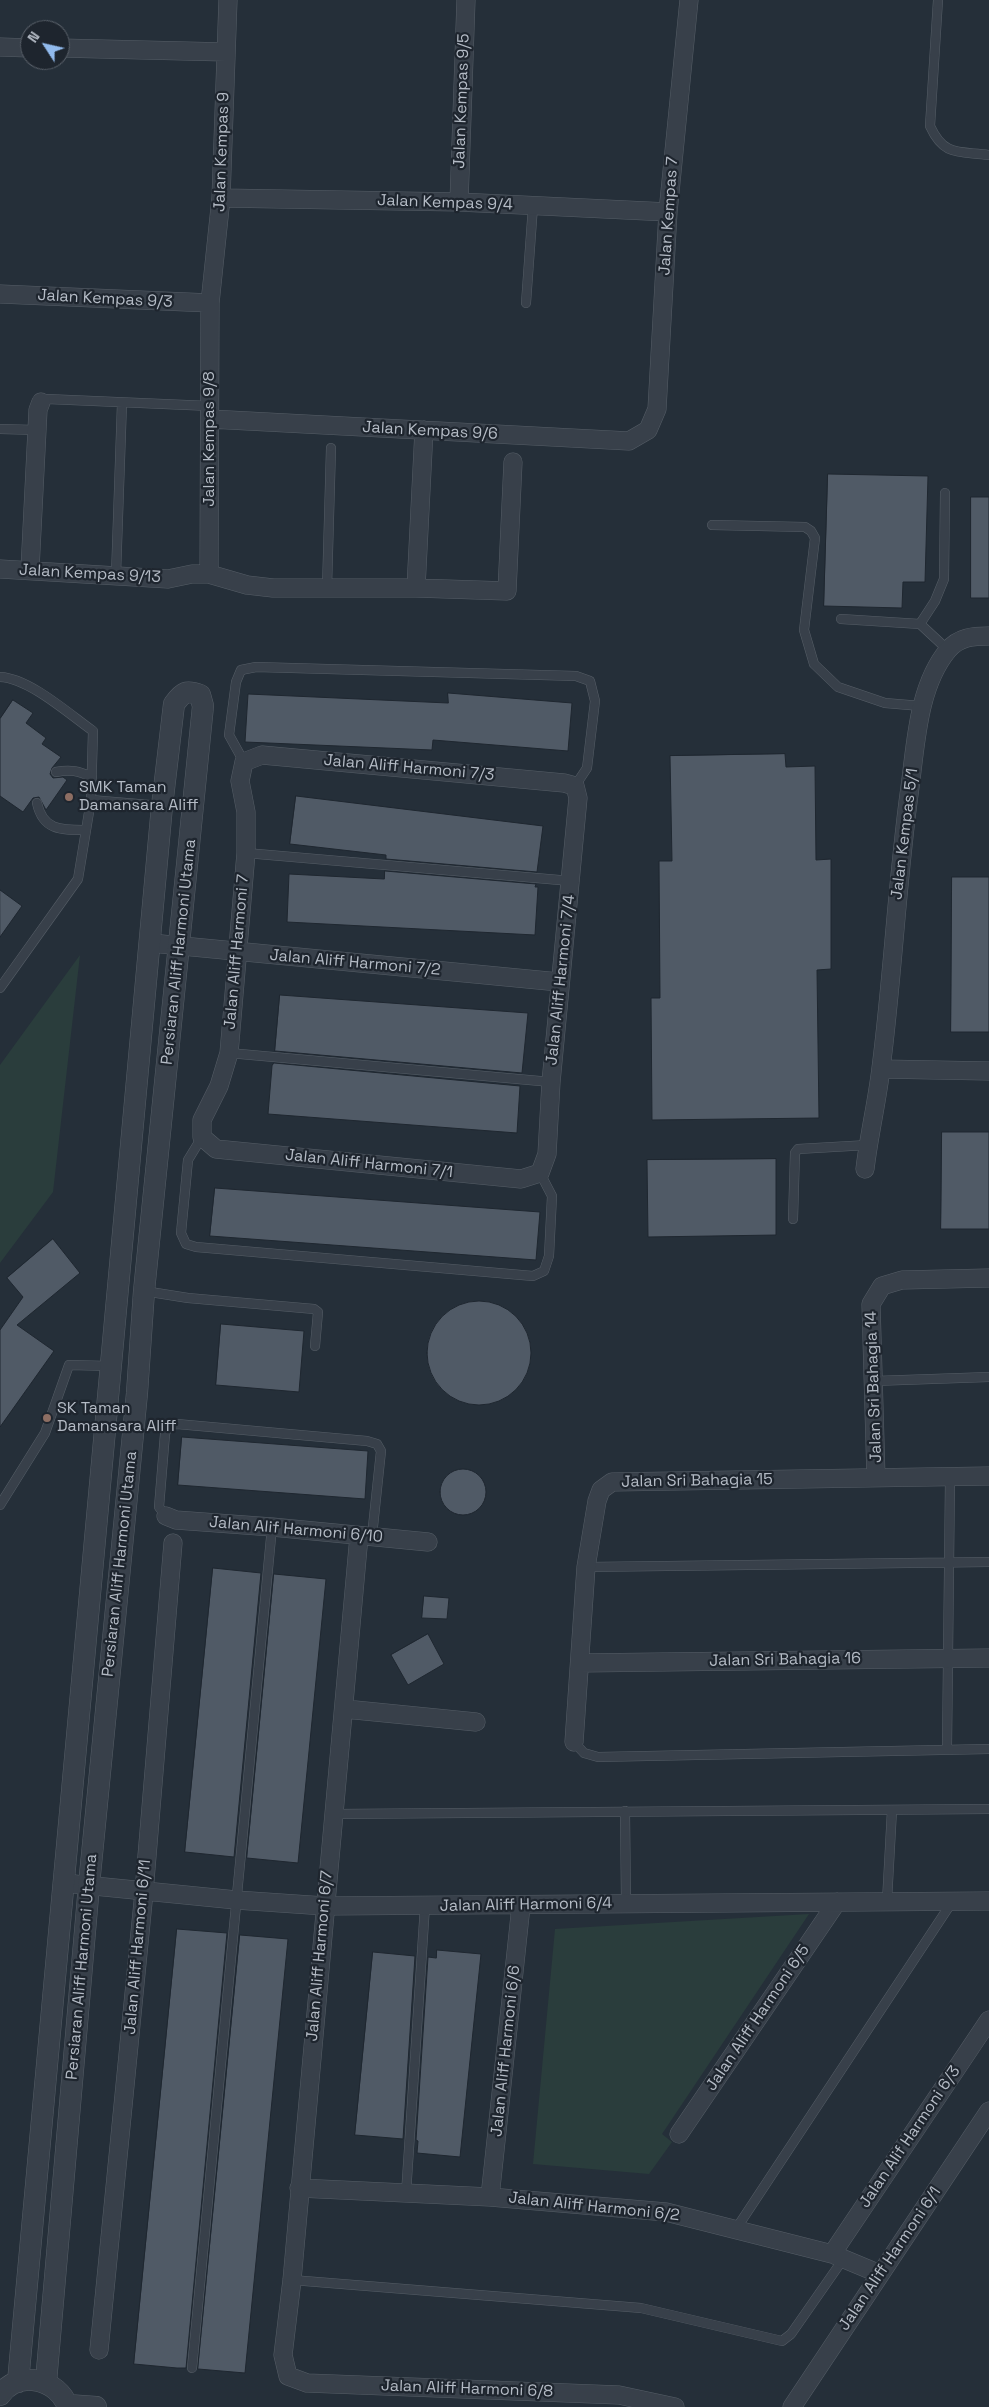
<!DOCTYPE html>
<html>
<head>
<meta charset="utf-8">
<style>
  body { margin:0 }
  #map { position:relative; width:989px; height:2407px; overflow:hidden; background:#252f39; font-family:"Space Grotesk",sans-serif }
  canvas { display:block }
  .north { position:absolute; left:20px; top:20px; width:50px; height:50px; box-sizing:border-box; background:#1e252e; border:1px solid #5a616a; border-radius:50%; rotate:305deg; font-size:14px; font-weight:700; line-height:20px; text-align:center; color:#b4bbc5 }
  .north::after { content:''; display:block; margin:auto; width:18px; height:22px; background:#91baed; clip-path:polygon(50% 0,100% 100%,50% 72%,0 100%) }
</style>
</head>
<body>
<div id="map">
<canvas width="989" height="2407"></canvas>
<div class="north">N</div>
</div>
<script>
const c = document.querySelector('canvas').getContext('2d');
c.lineJoin = 'round';
function paint(path, color) { c.fillStyle = color; c.fill(path, 'evenodd'); }
function trace(path, color, width, dash) { c.strokeStyle = color; c.lineWidth = width; c.lineCap = dash ? 'butt' : 'round'; c.setLineDash(dash || []); c.stroke(path); }
function label(font, color, halo, rows, align = 'center') {
  c.font = font + ' "Space Grotesk",sans-serif'; c.lineWidth = 4.5; c.setLineDash([]); c.textBaseline = 'middle'; c.strokeStyle = halo; c.fillStyle = color; for (const [text, x, y, turn = 0] of rows) {
    c.save(); c.translate(x, y); c.rotate((+turn || 0) * Math.PI / 180); c.textAlign = isNaN(turn) ? turn : align; if (halo) c.strokeText(text, 0, 0); c.fillText(text, 0, 0); c.restore();
  }
}
paint(new Path2D(`
  M80 955 53 1192 0 1263V1065Z
  M809 1914 662 2134 672 2142 649 2174 533 2164 555 1929Z`), '#2a3d3c');
const building = new Path2D(`
  M828 474 928 476 925 582H903L902 608 824 606Z
  M971 497H989V598H971Z
  M448 693 572 703 568 751 433 740 432 750 245 742 248 694 448 703Z
  M13 700 33 713 26 723 46 738 42 744 61 757 52 768 50 774 53 778 63 777 67 780 46 810 39 797 33 798 23 812 0 796V719Z
  M785 754 786 767 815 766 816 860 831 859V969L817 970 819 1118 652 1120 651 998H660L659 861H672L670 756Z
  M296 796 543 826 537 872 386 859V855L290 844Z
  M385 871 536 884 535 887H538L535 935 287 922 289 874 384 879Z
  M952 877H989V1032H951Z
  M0 890 22 906 0 937Z
  M280 995 528 1013 522 1073 275 1051Z
  M274 1063 520 1086 517 1133 268 1114 272 1066Z
  M942 1132H989V1229H941Z
  M776 1159V1235L648 1237 647 1160Z
  M215 1188 540 1212 536 1260 210 1236Z
  M53 1239 80 1273 17 1325 54 1351 0 1427V1330L23 1297 7 1278Z
  M427 1353a52 52 0 1 1 104 0a52 52 0 1 1-104 0Z
  M221 1324 304 1331 299 1392 216 1385Z
  M182 1437 368 1451 365 1499 178 1485Z
  M440 1492a23 23 0 1 1 46 0a23 23 0 1 1-46 0Z
  M213 1568 261 1573 234 1857 185 1852Z
  M274 1574 326 1579 298 1863 247 1858Z
  M424 1596 449 1598 447 1619 422 1618Z
  M428 1634 444 1664 408 1685 391 1655Z
  M177 1929 227 1933 186 2368H177L134 2364Z
  M240 1935 288 1939 245 2373 198 2369Z
  M437 1950 481 1954 460 2157 417 2153 418 2141 416 2140 428 1957 436 1958Z
  M373 1952 415 1956 403 2139 355 2135Z`);
paint(building, '#505a66');
trace(building, '#1f2730', 1);
const service = new Path2D(`
  M938 0 930 126C944 157 959 151 989 155
  M526 303 533 206
  M41 402 47 399 210 406
  M0 429 37 430
  M712 525 805 527 811 531 815 538 804 630 814 664 838 687 885 703 921 706
  M116 575 122 403
  M327 588 331 448
  M841 619 920 624 948 650
  M920 624 935 601 944 579 945 493
  M0 677C29 678 69 714 93 731L91 800 78 879 0 988
  M244 762 229 735 236 682 241 670 256 667 576 676 590 681 595 701 587 768 575 786
  M56 772C70 769 79 771 92 777
  M91 800 162 806
  M37 803C43 831 62 830 86 830
  M246 853 571 881
  M229 1053 551 1082
  M202 1137 188 1160 181 1233 186 1244 196 1247 533 1276 544 1271 549 1256 552 1196 540 1173
  M793 1219 795 1153 798 1149 868 1145
  M144 1291 188 1298 314 1309 318 1312 315 1346
  M874 1381 989 1377
  M0 1505 45 1433 69 1365 111 1366
  M166 1516 159 1507 165 1434 168 1425 177 1424 367 1441 377 1444 381 1451 372 1536
  M586 1567 989 1562
  M574 1742 584 1753 598 1757 989 1749
  M947 1749 950 1478
  M625 1811 626 1903
  M333 1814 989 1809
  M887 1901 892 1810
  M406 2194 425 1906
  M736 2229 952 1902
  M292 2280 641 2308 782 2341 791 2334 844 2258
  M192 2368 272 1527`);
const minor = new Path2D(`
  M0 47 30 48
  M60 48 226 52
  M221 198 459 202 668 212
  M459 202 466 0
  M0 294 210 303
  M210 419 629 441 648 430 657 409 668 212 689 0
  M0 569 168 579 192 574H209L247 585 273 588H416L507 591 513 462
  M30 569 38 410 41 402
  M209 574 210 303 221 198 228 0
  M416 588 424 430
  M262 755 564 783 575 786 578 798 551 1082 547 1154 540 1173 521 1179 216 1149 202 1137V1120L219 1086 229 1053 246 853V812L240 781 244 762Z
  M151 943 559 982
  M881 1069 989 1071
  M865 1169C869 1135 877 1102 881 1068 893 975 897 880 910 787 916 743 918 686 948 650 959 637 973 636 989 636
  M876 1478 871 1304 882 1286 902 1280 989 1278
  M166 1516 176 1520 272 1527 428 1542
  M359 1536 292 2280 283 2355 288 2376 307 2383 619 2395 675 2407
  M580 1663 989 1658
  M345 1709 476 1722
  M574 1742 586 1567 597 1501 601 1490 612 1482 989 1476
  M64 1883 236 1900 325 1906 989 1901
  M679 2134 837 1902
  M299 2188 490 2197 666 2212 832 2254 880 2274
  M490 2197 521 1906
  M832 2254 989 2020
  M99 2350 144 1892 173 1543
  M792 2407 989 2111`);
const tertiary = new Path2D(`
  M18 2382 162 806 174 704C183 692 186 690 200 695L203 706 144 1291 137 1393 89 1885 46 2382
  M0 2395C19 2369 58 2379 68 2407
  M68 2405 96 2407`);
trace(service, '#565e67', 10);
trace(minor, '#565e67', 19);
trace(tertiary, '#565e67', 22);
trace(service, '#38404a', 9);
trace(minor, '#38404a', 18);
trace(tertiary, '#38404a', 21);
for (const [x, y, r, color] of [
  [69,797,5,"#8d6e63"],
  [47,1418,5,"#8d6e63"]
]) { const dot = new Path2D(); dot.arc(x, y, r, 0, 2 * Math.PI); c.fillStyle = color; c.fill(dot); trace(dot, '#1e252e', 2); }
label('16px', '#b4bbc5', '#1e252e', [
  ["Jalan Kempas 9/5",462,101,-88],
  ["Jalan Kempas 9",222,152,-88],
  ["Jalan Kempas 9/4",445,203,2],
  ["Jalan Kempas 7",669,216,-86],
  ["Jalan Kempas 9/3",105,299,3],
  ["Jalan Kempas 9/6",430,431,3],
  ["Jalan Kempas 9/8",210,439,-90],
  ["Jalan Kempas 9/13",90,574,3],
  ["Jalan Aliff Harmoni 7/3",409,768,5],
  ["Jalan Kempas 5/1",905,834,-83],
  ["Persiaran Aliff Harmoni Utama",179,952,-84],
  ["Jalan Aliff Harmoni 7",237,952,-85],
  ["Jalan Aliff Harmoni 7/2",355,963,5],
  ["Jalan Aliff Harmoni 7/4",561,980,-84],
  ["Jalan Aliff Harmoni 7/1",369,1164,6],
  ["Jalan Sri Bahagia 14",874,1387,-92],
  ["Jalan Sri Bahagia 15",697,1481,-1],
  ["Jalan Alif Harmoni 6/10",296,1530,5],
  ["Persiaran Aliff Harmoni Utama",120,1564,-84],
  ["Jalan Sri Bahagia 16",785,1660,-1],
  ["Jalan Aliff Harmoni 6/4",526,1905,-1],
  ["Jalan Aliff Harmoni 6/11",138,1947,-85],
  ["Jalan Aliff Harmoni 6/7",320,1956,-85],
  ["Persiaran Aliff Harmoni Utama",82,1967,-85],
  ["Jalan Aliff Harmoni 6/5",758,2018,-56],
  ["Jalan Aliff Harmoni 6/6",506,2051,-84],
  ["Jalan Alif Harmoni 6/3",910,2137,-56],
  ["Jalan Aliff Harmoni 6/2",594,2207,6],
  ["Jalan Aliff Harmoni 6/1",890,2259,-56],
  ["Jalan Aliff Harmoni 6/8",467,2389,2]
]);
label('16px', '#b4bbc5', '#1e252e', [
  ["SMK Taman",79,788],
  ["Damansara Aliff",79,806],
  ["SK Taman",57,1409],
  ["Damansara Aliff",57,1427]
], 'left');
</script>
</body>
</html>
